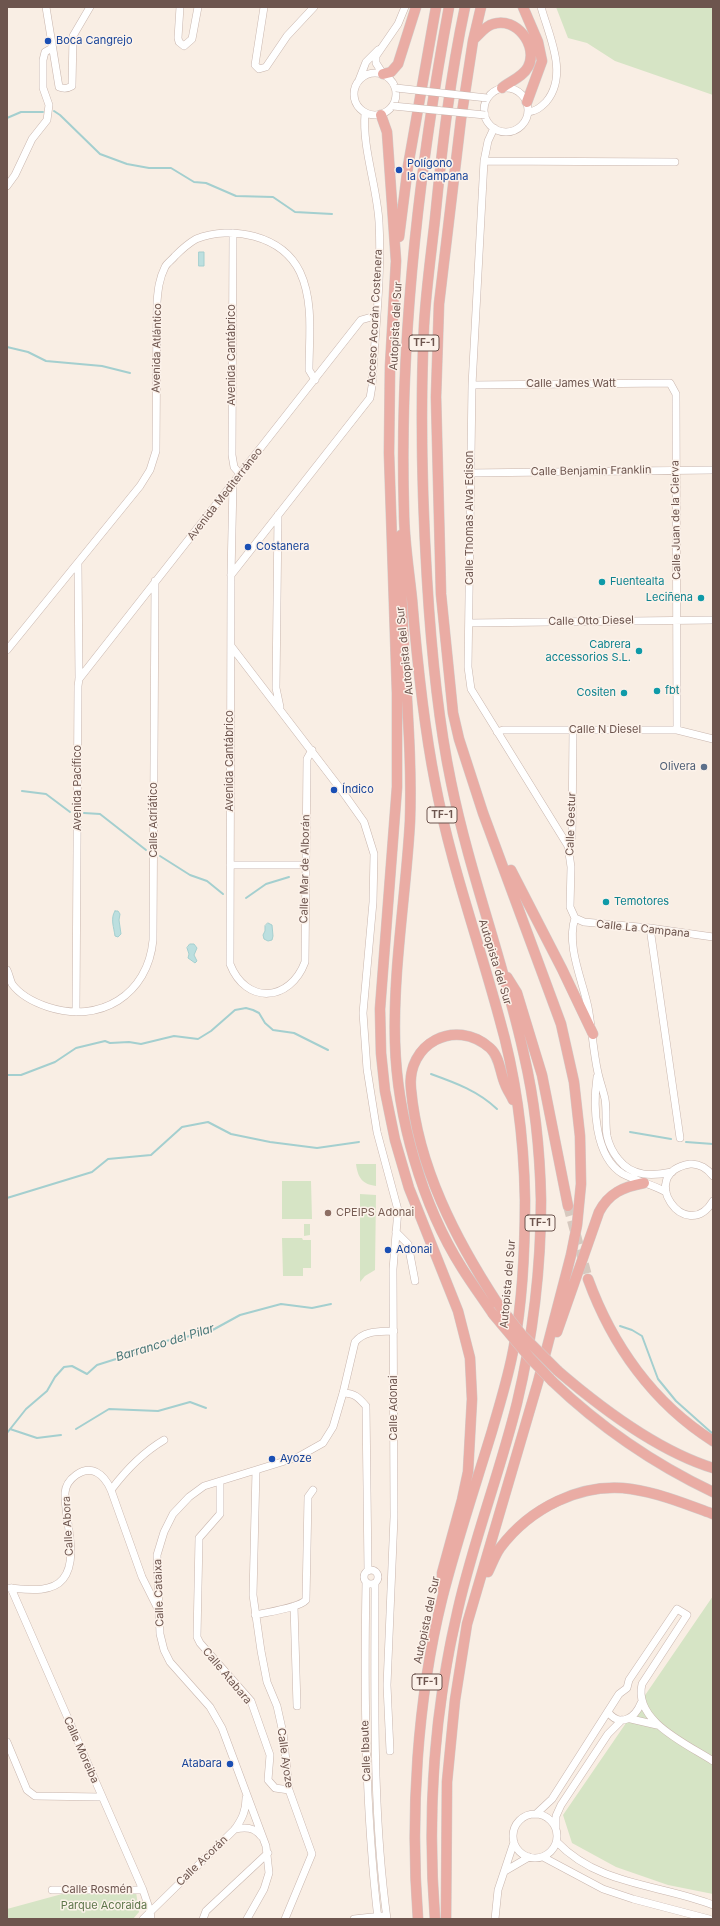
<!DOCTYPE html>
<html>
<head>
<meta charset="utf-8">
<style>
  body { margin:0 }
  #map { position:relative; width:720px; height:1926px; overflow:hidden; background:#f9eee4; font-family:Inter,sans-serif }
  canvas { display:block }
  .frame { position:absolute; inset:0; border:8px solid #6d554e; pointer-events:none }
</style>
</head>
<body>
<div id="map">
<canvas width="720" height="1926"></canvas>
<div class="frame"></div>
</div>
<script>
const c = document.querySelector('canvas').getContext('2d');
c.lineJoin = 'round';
function paint(path, color) { c.fillStyle = color; c.fill(path, 'evenodd'); }
function trace(path, color, width, dash) { c.strokeStyle = color; c.lineWidth = width; c.lineCap = dash ? 'butt' : 'round'; c.setLineDash(dash || []); c.stroke(path); }
function label(font, color, halo, rows, align = 'center') {
  c.font = font + ' Inter,sans-serif'; c.lineWidth = 3; c.setLineDash([]); c.textBaseline = 'middle'; c.strokeStyle = halo; c.fillStyle = color; for (const [text, x, y, turn = 0] of rows) {
    c.save(); c.translate(x, y); c.rotate((+turn || 0) * Math.PI / 180); c.textAlign = isNaN(turn) ? turn : align; if (halo) c.strokeText(text, 0, 0); c.fillText(text, 0, 0); c.restore();
  }
}
paint(new Path2D(`
  M556 7H713V95L615 61 587 43 568 38Z
  M356 1164H376V1186C362 1184 358 1178 356 1164Z
  M282 1181H311L312 1219H282Z
  M360 1194 376 1195 375 1270 365 1276 360 1282Z
  M304 1224H310V1235L304 1236Z
  M282 1238H302L303 1240H311V1268H303V1276H283Z
  M713 1596V1894L668 1885 616 1867 572 1843 563 1815Z
  M136 1892 139 1912 133 1919H7V1909L62 1894Z`), '#d6e4c5');
const water = new Path2D(`
  M199 252H204V266H199Z
  M115 911H118L120 914 119 920 121 934 118 937 115 936C114 928 110 918 115 911Z
  M268 923 272 925 273 936 272 940 268 941 264 939 263 935 265 931V926Z
  M190 944H194L197 948 194 955 197 961 195 963 188 958 189 954 187 948Z`);
paint(water, '#bcdfdf');
trace(water, '#a4cfcf', 1);
trace(new Path2D(`
  M54 111 60 115 100 154 127 164 149 168H171L194 182 206 183 236 196 273 197 295 212 332 214
  M7 118 21 112H43
  M7 347 28 352 46 361 102 366 130 373
  M22 791 46 794 70 812
  M84 813 100 814 146 850
  M160 856 190 875 207 881 223 894
  M246 898 266 884 289 877
  M431 1074C456 1083 478 1091 497 1109
  M7 1075H21L55 1062 76 1048 105 1041 110 1043 129 1042 141 1044 174 1036 198 1039 211 1031 235 1010 246 1008 253 1010 259 1013 265 1023 273 1030 294 1033 328 1050
  M630 1132 671 1139
  M686 1142 713 1144
  M7 1198 92 1172 108 1159 151 1155 182 1127 208 1122 231 1134 270 1142 317 1148 359 1142
  M620 1326 632 1330 642 1336 658 1379 676 1401 713 1434
  M10 1429 37 1438 61 1435
  M76 1429 109 1409 158 1411 190 1402 206 1408
  M7 1433 26 1409 47 1391 55 1377 64 1367 72 1366 87 1374 97 1365 151 1348 166 1341 209 1332 240 1315 281 1304 312 1308 331 1304`), '#a4cfcf', 2);
trace(new Path2D(`
  M568 1206 588 1279`), '#d6c8be', 10, [10, 5]);
const minor = new Path2D(`
  M46 7 59 87C64 89 67 89 72 86L73 36 90 7
  M180 7 178 38 179 42 184 46 192 39 198 7
  M264 7 255 65 259 69 266 67 287 36 314 7
  M354 94a21 21 0 1 1 42 0a21 21 0 1 1-42 0Z
  M383 74 376 63V56L398 24 405 7
  M359 80 366 62 378 50
  M484 110a22 22 0 1 1 44 0a22 22 0 1 1-44 0Z
  M528 112C536 111 540 108 546 102 569 75 549 36 541 7
  M494 128 488 141 484 161 472 385 468 667 471 689 568 846
  M484 161 675 162
  M7 186 15 175 32 139 47 120 49 105 43 88V60L45 52 52 48
  M233 233 232 455 234 467 240 474
  M472 385 670 383 676 394 677 730
  M469 473 713 470
  M233 483 231 575 230 964C246 1005 290 1002 305 962L307 759 312 750
  M278 515 276 688 280 707
  M231 575 370 398 372 386C375 331 382 276 379 222 377 186 362 148 365 113
  M469 623 713 620
  M231 646 342 791 364 822 374 854 373 902 363 1013 367 1069 377 1132 398 1210 393 1269 394 1517 387 1685 390 1751
  M7 650 140 486 150 470 156 451 157 302C158 290 159 279 165 267 167 263 172 260 175 256 181 250 189 243 196 239 231 225 282 235 300 272 314 302 309 338 309 370L315 380
  M79 679 361 320 375 316
  M573 729 572 837 568 846 571 867 570 907 575 918
  M497 732 503 730H677L713 739
  M230 865H304
  M575 918C566 945 582 979 588 1007 592 1028 593 1051 598 1073 600 1082 603 1090 605 1099 607 1111 605 1124 607 1136 609 1145 613 1153 619 1160 632 1177 653 1176 672 1172
  M575 918 584 922 650 928 713 937
  M650 928 680 1138
  M7 970C9 974 10 980 12 984 20 995 36 1003 48 1007 100 1024 148 995 153 940L155 581
  M76 1012 78 686 79 679 78 564
  M597 1077C593 1105 594 1157 623 1174 636 1181 652 1184 666 1192
  M713 1176C708 1169 699 1163 690 1164 635 1173 686 1246 713 1201
  M396 1232 408 1244 415 1281
  M343 1393C355 1393 359 1398 366 1406L368 1571
  M256 1470 253 1595 261 1651 267 1682 277 1706 283 1733 289 1790 312 1854 285 1919
  M220 1481V1514L199 1538 197 1637 200 1643 251 1701 270 1755 268 1780 275 1788 289 1790
  M111 1490C126 1470 142 1453 164 1440
  M364 1577a7 7 0 1 1 14 0a7 7 0 1 1-14 0Z
  M366 1582C364 1694 365 1807 378 1919
  M375 1583C375 1695 372 1808 387 1919
  M8 1588C24 1589 51 1594 63 1579 80 1558 64 1518 65 1493 66 1479 83 1466 96 1472 104 1476 108 1483 111 1490L142 1577 158 1609
  M11 1588 143 1890 150 1911 151 1919
  M294 1606 297 1706
  M255 1615C267 1612 299 1608 306 1600L308 1497 313 1490
  M608 1712C620 1728 635 1718 641 1703
  M631 1719 657 1725
  M7 1742 27 1790 35 1796 101 1797
  M513 1836a22 22 0 1 1 44 0a22 22 0 1 1-44 0Z
  M536 1814 552 1799 619 1694 627 1688 629 1680 677 1609 687 1615 642 1684C633 1721 687 1744 713 1761
  M556 1828V1816L561 1805 608 1734 622 1720
  M235 1829C245 1827 254 1827 261 1836
  M557 1842C599 1886 660 1884 713 1905
  M543 1857 603 1889 633 1899 709 1919
  M505 1871 529 1857
  M52 1890H143
  M143 1919 235 1829C242 1819 246 1811 246 1798
  M203 1919 206 1911 268 1853
  M247 1919 264 1889 269 1873 266 1846 222 1728 210 1707 170 1662 164 1650 160 1634 157 1555 164 1532 173 1514 189 1497 204 1486 298 1457 323 1443 333 1427 343 1393 355 1342C365 1330 379 1332 394 1331
  M354 1919 381 1916
  M495 1919 498 1890 514 1842`);
const highway = new Path2D(`
  M523 7 538 42 542 61 527 102
  M474 39C480 34 485 26 493 24 516 16 539 46 528 67 523 77 510 81 502 88
  M383 74 391 72 398 64 416 7
  M381 115 387 132 396 261 390 367 389 453 397 693V787L380 1009 381 1053 385 1091 395 1140 409 1188 458 1311 470 1358 472 1399 468 1472 462 1500 442 1573V1589
  M399 237 408 166 436 7
  M401 535 400 548C401 581 402 614 404 647 407 705 412 763 410 821 406 895 393 968 395 1042 397 1117 422 1205 462 1268 472 1284 483 1299 493 1314
  M511 870 562 969 593 1034
  M507 977 517 993 542 1075 568 1206
  M588 1279C612 1345 653 1403 713 1441
  M498 1304C456 1240 418 1167 411 1089 406 1044 455 1017 490 1048 500 1057 500 1073 505 1084 507 1090 511 1095 513 1100
  M557 1332 599 1212C609 1193 623 1187 644 1183
  M558 1371C601 1408 658 1451 713 1468
  M552 1381C601 1428 652 1463 713 1492
  M488 1572C492 1564 495 1555 500 1548 530 1508 581 1482 631 1489 659 1493 686 1504 713 1514
  M418 1919C410 1816 417 1700 442 1599 456 1543 475 1487 492 1431 500 1403 509 1375 514 1346 523 1298 525 1249 525 1200 524 1139 516 1076 499 1017 478 939 450 862 435 782 423 721 417 660 412 599 409 570 404 540 404 511 399 342 418 173 449 7
  M435 1919C427 1816 434 1710 458 1609 474 1539 500 1472 517 1403 533 1336 541 1269 541 1200 540 1152 535 1102 524 1055 504 963 470 875 451 782 437 715 431 647 427 579 422 495 420 410 424 326 426 290 431 255 435 219 442 148 450 77 465 7
  M446 1919 447 1782 455 1700 467 1624 538 1382 571 1255 577 1225 581 1184 580 1136 574 1082 561 1024 483 813 459 739 453 713 441 594 436 397 439 304 461 119 473 41 481 7`);
trace(minor, '#c8b5ad', 8);
trace(highway, '#d3ccca', 11);
trace(minor, '#fff', 7);
trace(highway, '#eaaca4', 10);
const minorBridge = new Path2D(`
  M396 88 487 98
  M393 106 485 115`);
const highwayBridge = new Path2D(`
  M498 1304 522 1335 558 1371
  M493 1314 530 1358 552 1381`);
trace(minorBridge, '#c8b5ad', 8, []);
trace(highwayBridge, '#d3ccca', 11, []);
trace(minorBridge, '#fff', 7);
trace(highwayBridge, '#eaaca4', 10);
for (const [x, y, r, color] of [
  [48,41,4,"#1a4fb4"],
  [399,170,4,"#1a4fb4"],
  [248,547,4,"#1a4fb4"],
  [602,582,4,"#0f9aa8"],
  [701,598,4,"#0f9aa8"],
  [639,651,4,"#0f9aa8"],
  [657,691,4,"#0f9aa8"],
  [624,693,4,"#0f9aa8"],
  [704,767,4,"#5c6f8a"],
  [334,790,4,"#1a4fb4"],
  [606,902,4,"#0f9aa8"],
  [328,1213,4,"#8d6e63"],
  [388,1250,4,"#1a4fb4"],
  [272,1459,4,"#1a4fb4"],
  [230,1764,4,"#1a4fb4"]
]) { const dot = new Path2D(); dot.arc(x, y, r, 0, 2 * Math.PI); c.fillStyle = color; c.fill(dot); trace(dot, '#fcf2ea', 1.5); }
for (const [x, y, w] of [
  [424,343,30],
  [442,815,30],
  [540,1223,30],
  [427,1682,30]
]) { const box = new Path2D(); box.roundRect(x - w / 2, y - 8, w, 16, 3); c.fillStyle = '#fcf2ea'; c.fill(box); trace(box, '#6d554e', 1); }
label('bold 10px', '#6d554e', null, [
  ["TF-1",424,343],
  ["TF-1",442,815],
  ["TF-1",540,1223],
  ["TF-1",427,1682]
]);
label('11px', '#164399', '#fcf2ea', [
  ["Boca Cangrejo",56,41],
  ["Polígono",407,164],
  ["la Campana",407,177],
  ["Costanera",256,547],
  ["Índico",342,790],
  ["Adonai",396,1250],
  ["Ayoze",280,1459],
  ["Atabara",222,1764,"right"]
], 'left');
label('11px', '#6d554e', '#fcf2ea', [
  ["Acceso Acorán Costenera",375,317,-87],
  ["Autopista del Sur",396,326,-87],
  ["Avenida Atlántico",157,348,-89],
  ["Avenida Cantábrico",232,355,-90],
  ["Calle James Watt",571,384],
  ["Calle Benjamin Franklin",591,471,-1],
  ["Avenida Mediterráneo",225,494,-52],
  ["Calle Thomas Alva Edison",470,518,-90],
  ["Calle Juan de la Cierva",676,520,-91],
  ["Calle Otto Diesel",591,621,-1],
  ["Autopista del Sur",405,651,-96],
  ["Calle N Diesel",605,730],
  ["Avenida Cantábrico",230,761,-90],
  ["Avenida Pacífico",78,788,-90],
  ["Calle Adriático",154,820,-90],
  ["Calle Gestur",571,824,-88],
  ["Calle Mar de Alborán",305,869,-89],
  ["Calle La Campana",643,929,6],
  ["Autopista del Sur",495,962,73],
  ["Autopista del Sur",508,1284,-85],
  ["Calle Adonai",394,1408,-90],
  ["Calle Abora",68,1526,-93],
  ["Calle Cataixa",159,1593,-92],
  ["Autopista del Sur",427,1620,-78],
  ["Calle Atabara",227,1676,50],
  ["Calle Moreiba",81,1750,66],
  ["Calle Ibaute",366,1751,-92],
  ["Calle Ayoze",285,1758,82],
  ["Calle Acorán",202,1861,-44],
  ["Calle Rosmén",97,1890]
]);
label('11px', '#0d838f', '#fcf2ea', [
  ["Fuentealta",610,582],
  ["Leciñena",693,598,"right"],
  ["Cabrera",631,645,"right"],
  ["accessorios S.L.",631,658,"right"],
  ["fbt",665,691],
  ["Cositen",616,693,"right"],
  ["Temotores",614,902]
], 'left');
label('11px', '#4e5e75', '#fcf2ea', [
  ["Olivera",696,767]
], 'right');
label('11px', '#785e54', '#fcf2ea', [
  ["CPEIPS Adonai",336,1213]
], 'left');
label('11px', '#5e774b', '#fcf2ea', [
  ["Parque Acoraida",104,1906]
]);
label('italic 12px', '#477677', '#fcf2ea', [
  ["Barranco del Pilar",165,1343,-17]
]);
</script>
</body>
</html>
